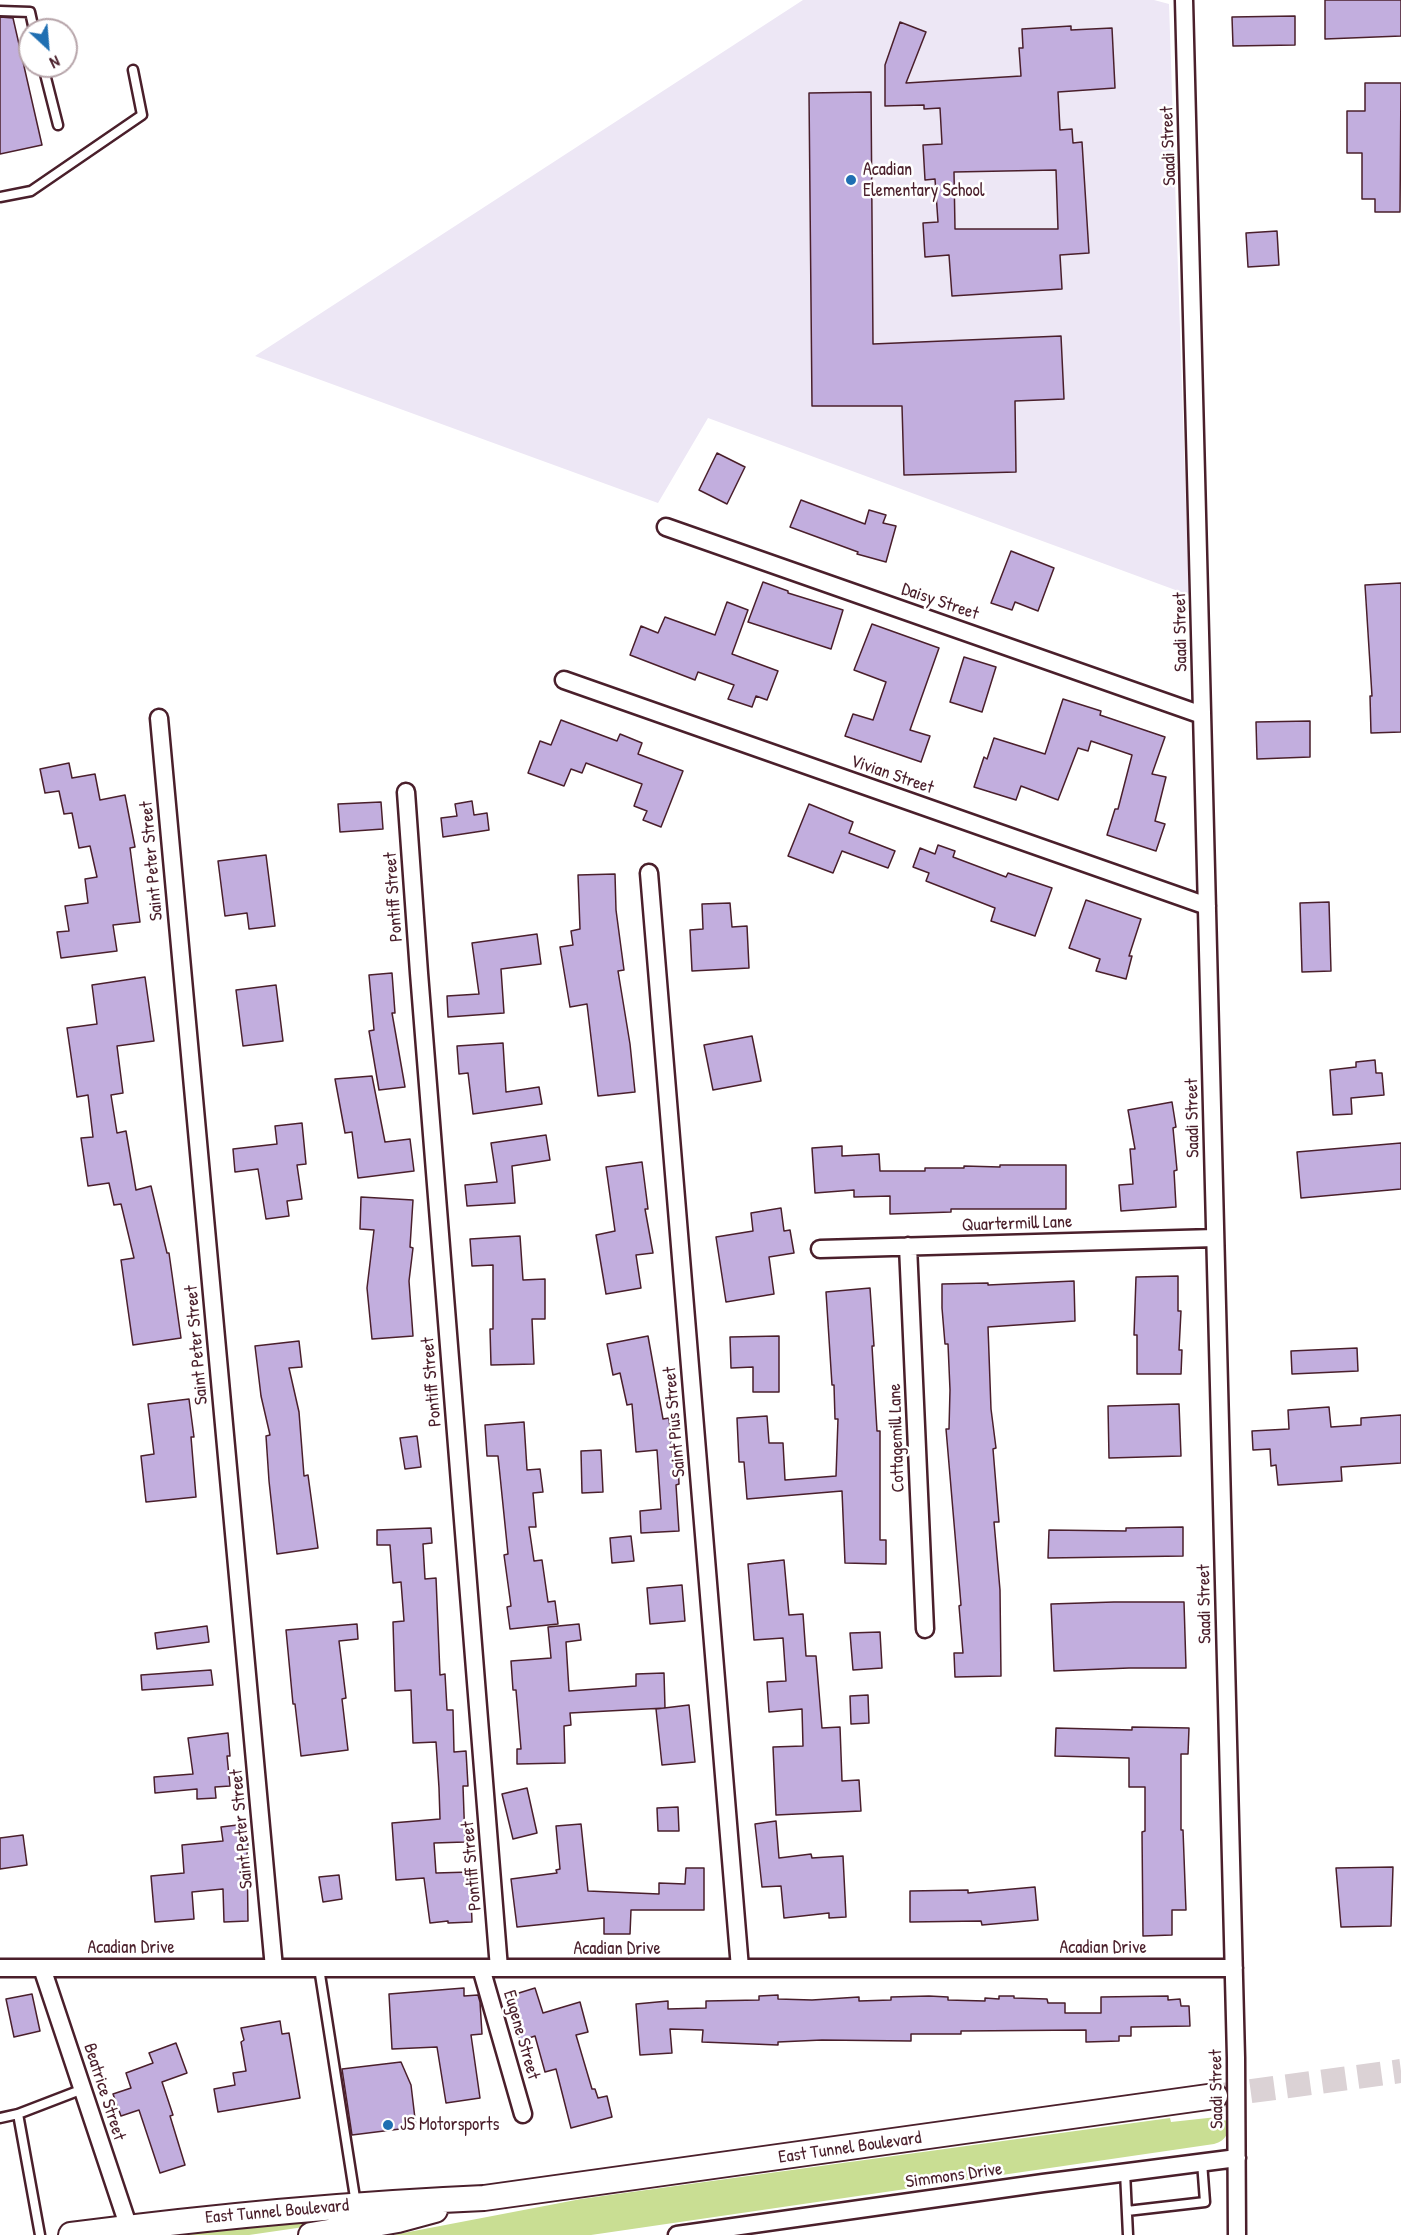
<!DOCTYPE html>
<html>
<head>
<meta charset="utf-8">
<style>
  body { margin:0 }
  #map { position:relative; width:1401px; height:2235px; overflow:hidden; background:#fff; font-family:"Patrick Hand",sans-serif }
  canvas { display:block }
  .north { position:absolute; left:18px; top:18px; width:60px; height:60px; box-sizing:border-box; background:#fff; border:2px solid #b7a5aa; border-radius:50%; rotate:154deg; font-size:16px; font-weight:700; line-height:24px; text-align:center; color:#4a1f2b }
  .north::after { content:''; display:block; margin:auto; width:21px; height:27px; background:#1f6fb2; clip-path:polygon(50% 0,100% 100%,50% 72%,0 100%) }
</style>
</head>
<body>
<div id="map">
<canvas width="1401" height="2235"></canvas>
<div class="north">N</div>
</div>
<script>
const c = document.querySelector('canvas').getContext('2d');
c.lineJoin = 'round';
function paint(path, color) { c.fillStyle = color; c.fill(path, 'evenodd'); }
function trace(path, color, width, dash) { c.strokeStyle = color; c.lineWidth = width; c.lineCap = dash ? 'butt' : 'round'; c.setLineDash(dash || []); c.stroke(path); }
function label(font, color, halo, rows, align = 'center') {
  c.font = font + ' "Patrick Hand",sans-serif'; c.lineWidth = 5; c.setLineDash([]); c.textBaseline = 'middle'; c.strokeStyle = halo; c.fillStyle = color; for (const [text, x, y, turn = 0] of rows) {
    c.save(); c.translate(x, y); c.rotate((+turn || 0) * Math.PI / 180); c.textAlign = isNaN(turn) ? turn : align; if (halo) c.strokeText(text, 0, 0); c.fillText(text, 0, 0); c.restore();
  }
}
paint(new Path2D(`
  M803 0H1154L1169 4 1189 595 708 418 658 503 255 356Z`), '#ede7f5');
paint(new Path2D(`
  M1217 2117 1218 2121 1230 2120C1229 2131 1227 2141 1214 2144L591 2235H393L581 2199 1170 2118 1171 2122Z
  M400 2213 249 2235H144Z`), '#c9de93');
const building = new Path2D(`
  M1325 0H1401V36L1325 39Z
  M1295 16V45L1233 46 1232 17Z
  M0 17 13 18 42 145 0 154Z
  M900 22 926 32 906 83 1021 76 1019 48H1023L1022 29 1071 26V30L1112 28 1115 88 1058 92 1060 130 1072 129 1073 143 1082 142 1089 253 1060 255 1062 289 952 296 949 255 925 257 923 223 938 222 935 179 925 180 923 145 942 144 940 108 924 109V105L885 106V65ZM1056 170 1058 229H955L954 172Z
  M1365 83H1401L1400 212H1375V199H1362V153H1347V111H1365Z
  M871 92 873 344 1061 336 1064 399 1015 401 1016 472 904 475 902 406H812L809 93Z
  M1277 231 1279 265 1248 267 1246 233Z
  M717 453 745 467 727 504 699 490Z
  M801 500 865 524 869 510 886 515 883 523 896 526 886 562 857 554 858 552 790 527Z
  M1011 551 1054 568 1038 611 1015 602 1012 610 991 603Z
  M763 582 788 591V593L843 610 831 649 748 622Z
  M1401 583V732L1371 733 1370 696H1372L1365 585Z
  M727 602 748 610 732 654 778 671 767 700 756 696 752 707 728 699 734 685 698 672 695 680 630 655 641 626 658 633 665 617 715 635Z
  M872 624 939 648 910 730 930 736 921 762 845 736 853 714 873 720 886 682 854 670Z
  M964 657 996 667 982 712 950 702Z
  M1063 699 1101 711 1100 715 1165 737 1152 774 1166 777 1155 821 1165 824 1156 851 1107 835 1115 809H1118L1132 755 1091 741 1088 751 1078 748 1058 800 1021 786 1016 800 974 787 984 757 987 759 994 738 1045 754Z
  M561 720 617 741 620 734 642 743 638 754 683 771 661 827 643 820 647 811 634 806 642 784 586 763 582 773 571 769 564 786 528 773 540 741 551 745Z
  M1310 721V757L1257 759 1256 722Z
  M69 763 72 778 95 774 100 800 125 795 135 847 130 848 140 922 113 925 117 951 61 958 57 932 69 931 65 906 88 903 85 879 97 877 90 846 79 848 72 813 64 814 59 791 45 793 40 769Z
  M472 801 474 815 487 813 489 830 443 837 441 818 457 816 455 804Z
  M381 802 383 829 340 832 338 804Z
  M809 804 853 822 849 833 895 851 888 868 842 851 833 873 788 856Z
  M938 845 955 851 953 857 1006 877 1008 873 1052 888 1035 936 991 921 995 908 926 881 929 873 913 867 920 848 935 854Z
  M266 855 275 926 249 929 247 913 225 916 218 861Z
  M615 874 616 910 624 970 618 971 630 1044 635 1092 598 1096 587 1004 570 1007 560 947 573 945 571 931 580 929 578 875Z
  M1086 900 1141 919 1129 956H1132L1126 979 1096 971 1100 959 1069 948Z
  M1329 902 1331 971 1302 972 1300 903Z
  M730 903 732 927 747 926 749 968 692 971 690 930 703 929 702 904Z
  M537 934 541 964 501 969 504 1013 448 1017 447 996 479 994 472 943Z
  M392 973 395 1013H392L405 1087 379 1090 369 1031 374 1030 369 975Z
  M145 977 154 1041 117 1046 123 1093 111 1095 117 1133 126 1131 136 1190 151 1186 167 1253H169L181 1338 133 1345 121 1260 134 1258 121 1204 114 1205 109 1183 88 1186 81 1138 93 1137 88 1095 77 1097 67 1028 97 1024 92 985Z
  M276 985 283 1041 243 1046 236 990Z
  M752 1036 761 1081 713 1090 704 1045Z
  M503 1043 506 1092 539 1087 542 1104 473 1114 468 1073 459 1074 457 1046Z
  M1375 1060 1376 1073H1382L1384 1095 1351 1098 1352 1114 1333 1115 1330 1070 1356 1067V1062Z
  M372 1076 385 1142 410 1139 414 1171 358 1178 352 1132 345 1133 335 1079Z
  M1172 1102 1176 1127 1173 1128 1177 1170 1174 1171 1176 1207 1121 1211 1119 1185 1133 1184 1130 1149H1135L1128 1110Z
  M302 1123 306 1164 297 1165 302 1199 287 1201 289 1216 266 1219 258 1169 235 1172 233 1149 277 1144 275 1126Z
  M546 1135 550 1160 512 1166 515 1203 467 1206 465 1185 497 1182 491 1143Z
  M1401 1143V1189L1301 1198 1297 1152Z
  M842 1146V1156L879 1154 880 1171H925V1168H964V1166L1000 1167V1165H1066V1209H951V1212L890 1214V1196L854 1197V1190L815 1193 812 1148Z
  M642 1162 648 1209H645L653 1253 636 1255 641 1288 606 1294 596 1235 615 1231 606 1167Z
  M361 1197 413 1200 410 1247 413 1248 409 1281 413 1336 372 1339 367 1288 374 1230 360 1229Z
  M781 1208 784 1231 790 1230 794 1253 769 1257 774 1294 726 1302 716 1237 753 1231 751 1213Z
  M520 1236 523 1280 545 1279V1319H532L534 1364 491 1365 490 1329H493V1265L472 1266 470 1239Z
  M1178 1276V1311H1181L1179 1350H1182L1181 1374H1137V1335H1134L1136 1277Z
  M1074 1281 1075 1321 988 1327 991 1409 996 1448 993 1449 999 1522H994L1000 1590 1001 1676 955 1677 954 1653H963L959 1606 961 1605 946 1429H949L950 1390 948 1344H945L942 1308V1284L988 1283V1285Z
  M870 1288 874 1346H872L877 1431H880V1540H886V1564L845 1563 842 1491 747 1499 744 1462H739L737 1418 767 1416 769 1443H783L785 1480 836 1476 838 1419H835L834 1385H832L826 1292Z
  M648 1336 663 1419 669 1418 673 1461H678L679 1484 676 1485 679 1531 641 1533 640 1511 661 1509 657 1450 636 1452 632 1404 627 1405 620 1373 613 1375 607 1344Z
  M779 1336V1392H753V1367L731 1368 730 1337Z
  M299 1341 302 1367 289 1368 299 1412 304 1476 308 1475 318 1548 277 1554 269 1481 266 1436 270 1435 261 1396 255 1346Z
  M1357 1348 1358 1371 1292 1374 1291 1351Z
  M189 1399 194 1437H191L196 1497 146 1502 141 1456 154 1454 148 1404Z
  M1179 1404 1181 1456 1109 1458 1108 1406Z
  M1329 1407 1331 1427 1361 1425V1418L1401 1415V1463L1341 1467 1342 1481 1278 1485 1276 1465 1271 1466 1270 1449 1253 1450 1252 1431 1289 1429 1288 1410Z
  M524 1422 527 1470 540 1469 543 1492 533 1493 536 1527H529L534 1561 542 1560 548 1602 555 1601 558 1624 510 1629 507 1607 511 1606 504 1555 508 1554 498 1456H487L485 1425Z
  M417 1436 421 1467 405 1469 400 1438Z
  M601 1450 603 1492 582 1493 581 1451Z
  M1183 1527V1556L1048 1558 1049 1530 1126 1531V1528Z
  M431 1528 432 1543 423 1544 425 1579 436 1578 440 1675 445 1674 447 1710H453L454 1752 466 1751 468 1786H463L465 1842 434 1843 436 1873 470 1872 472 1922 448 1923V1921L430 1923 424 1878 396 1880 392 1823 440 1819 439 1788 436 1742 413 1743 411 1690 395 1691 393 1622 404 1621 401 1582 393 1583 390 1545H377V1530Z
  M631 1536 634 1561 612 1563 610 1538Z
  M784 1560 789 1615 803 1614 806 1656H816L822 1728 840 1727 842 1781 859 1780 861 1811 776 1815 773 1747 803 1746 802 1709 769 1712 767 1682 786 1681 783 1638 754 1640 748 1564Z
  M682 1585 685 1621 650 1624 647 1588Z
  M1114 1602H1184L1186 1668H1129L1054 1671 1051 1604Z
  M357 1624 358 1639 339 1641 346 1698 342 1699 348 1750 301 1756 295 1704H293L286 1630Z
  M579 1624 581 1640 566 1642 569 1691 636 1686V1674L664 1673 665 1708 570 1713 571 1725 564 1726 565 1763 517 1764V1749H521L516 1690H513L511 1661 551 1658 548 1627Z
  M207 1626 209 1642 157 1649 155 1633Z
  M880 1632 882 1668 853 1670 850 1633Z
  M211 1670 213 1685 142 1690 141 1675Z
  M868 1695 869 1723 851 1724 850 1696Z
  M689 1705 695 1762 662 1765 656 1709Z
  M1132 1727 1189 1728 1188 1754H1181V1830H1183L1186 1910H1172V1935L1143 1936 1142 1832 1145 1831V1787H1129V1758L1055 1756 1056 1728 1132 1730Z
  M228 1733 230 1756H227L230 1786 215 1787 216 1798 197 1799V1789L155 1793 154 1777 193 1774 188 1738Z
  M527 1788 537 1833 513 1839 502 1794Z
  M678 1807 679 1831H658L657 1808Z
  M776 1821 779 1858 811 1854 812 1858 843 1856 846 1917 829 1918V1913L784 1918 781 1886 762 1887 755 1824Z
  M246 1824 248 1846H247L248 1921 224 1922 223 1889 192 1892 194 1919 155 1922 151 1876 184 1873 182 1845 223 1841 221 1827Z
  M581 1824 588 1891 659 1894V1883L685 1884 686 1868H704V1910H631L630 1934H604V1918L517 1927 511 1879 557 1873 556 1870 560 1869 556 1826Z
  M23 1835 27 1865 0 1869V1838Z
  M1393 1867 1391 1926 1341 1927 1336 1868Z
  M339 1875 342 1899 323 1902 319 1877Z
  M1035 1887 1038 1920 982 1925 981 1921 910 1922V1891L968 1890V1893Z
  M464 1988V1996L478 1995 480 2002 482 2034 471 2035 480 2098 446 2103 437 2047 392 2049 389 1994Z
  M535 1988 543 2013 580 2002 588 2032 576 2035 592 2089H595L598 2098 607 2096 612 2117 571 2128 556 2069 545 2072 535 2036 520 2041 506 1997Z
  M32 1994 40 2031 14 2037 6 1999Z
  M778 1995V1999L812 2000 859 1997V2001L891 2000V1997L929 1996 948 1997V2000L985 2001V1998L999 1999V1996H1014V1998L1047 1999 1048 2003H1065V2013H1101V1997L1168 1996V2000L1180 1999 1181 2006H1189L1190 2026 1131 2027V2036H1119V2041L1086 2042V2030L961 2031V2034H911V2041L822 2040 778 2042V2045L702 2042 703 2030 670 2029 672 2053 640 2055 636 2004 668 2001V2009L706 2008V2001L759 2000V1996Z
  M280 2021 282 2034 289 2033 300 2098 218 2112 214 2089 235 2085 233 2073 246 2071 241 2042 244 2040 241 2028Z
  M176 2043 187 2073 162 2082 173 2115 170 2116 185 2165 160 2173 139 2110 121 2116 113 2094 131 2088 126 2073 153 2063 149 2053Z
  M401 2062 411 2085 416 2127 352 2135 342 2069Z`);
paint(building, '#c2aede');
trace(building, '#4a1f2b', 1.5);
trace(new Path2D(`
  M1215 2096 1401 2071`), '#dbd2d5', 24, [24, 12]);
const service = new Path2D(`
  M0 11 30 12 34 30
  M43 66 58 125
  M0 197 31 191 142 115 133 70
  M319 1968 356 2204
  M18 2114 40 2235
  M0 2118 18 2114 83 2089
  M1125 2172 1128 2235
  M1127 2211 1205 2202 1202 2162`);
const minor = new Path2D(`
  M1184 0 1236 2057 1237 2235
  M666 527 1202 715
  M564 680 1207 906
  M159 718 274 1968
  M406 792 419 973 499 1968
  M649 873 740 1968
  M908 1246 925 1629
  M820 1249 1215 1238
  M0 1968H1234
  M42 1968 129 2228
  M481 1968 523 2114
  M677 2235 1043 2183 1237 2158`);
const secondary = new Path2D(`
  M71 2235C209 2217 346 2204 484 2198L1215 2096
  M311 2235 398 2220 435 2210`);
trace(service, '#4a1f2b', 13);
trace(minor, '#4a1f2b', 21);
trace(secondary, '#4a1f2b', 28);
trace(service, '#fff', 8);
trace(minor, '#fff', 16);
trace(secondary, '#fff', 24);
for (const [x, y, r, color] of [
  [851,180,6,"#1f6fb2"],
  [388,2125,6,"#1f6fb2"]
]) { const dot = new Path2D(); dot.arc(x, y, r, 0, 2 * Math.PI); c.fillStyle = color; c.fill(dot); trace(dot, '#fff', 2); }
label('18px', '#4a1f2b', '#fff', [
  ["Saadi Street",1169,146,-92],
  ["Daisy Street",940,602,19],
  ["Saadi Street",1181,632,-91],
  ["Vivian Street",892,775,19],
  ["Saint Peter Street",152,861,-95],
  ["Pontiff Street",394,897,-94],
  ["Saadi Street",1193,1118,-91],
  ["Quartermill Lane",1017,1224,-2],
  ["Saint Peter Street",197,1345,-95],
  ["Pontiff Street",432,1382,-95],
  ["Saint Pius Street",675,1422,-95],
  ["Cottagemill Lane",897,1438,-92],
  ["Saadi Street",1205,1604,-91],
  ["Saint Peter Street",242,1829,-95],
  ["Pontiff Street",472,1866,-95],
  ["Acadian Drive",131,1948],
  ["Acadian Drive",1103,1948],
  ["Acadian Drive",617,1949],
  ["Eugene Street",521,2035,74],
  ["Saadi Street",1217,2089,-91],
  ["Beatrice Street",104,2092,72],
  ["East Tunnel Boulevard",850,2148,-8],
  ["Simmons Drive",954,2176,-8],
  ["East Tunnel Boulevard",277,2212,-5]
]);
label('18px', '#4a1f2b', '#fff', [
  ["Acadian",863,170],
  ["Elementary School",863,191],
  ["JS Motorsports",400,2125]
], 'left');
</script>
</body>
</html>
